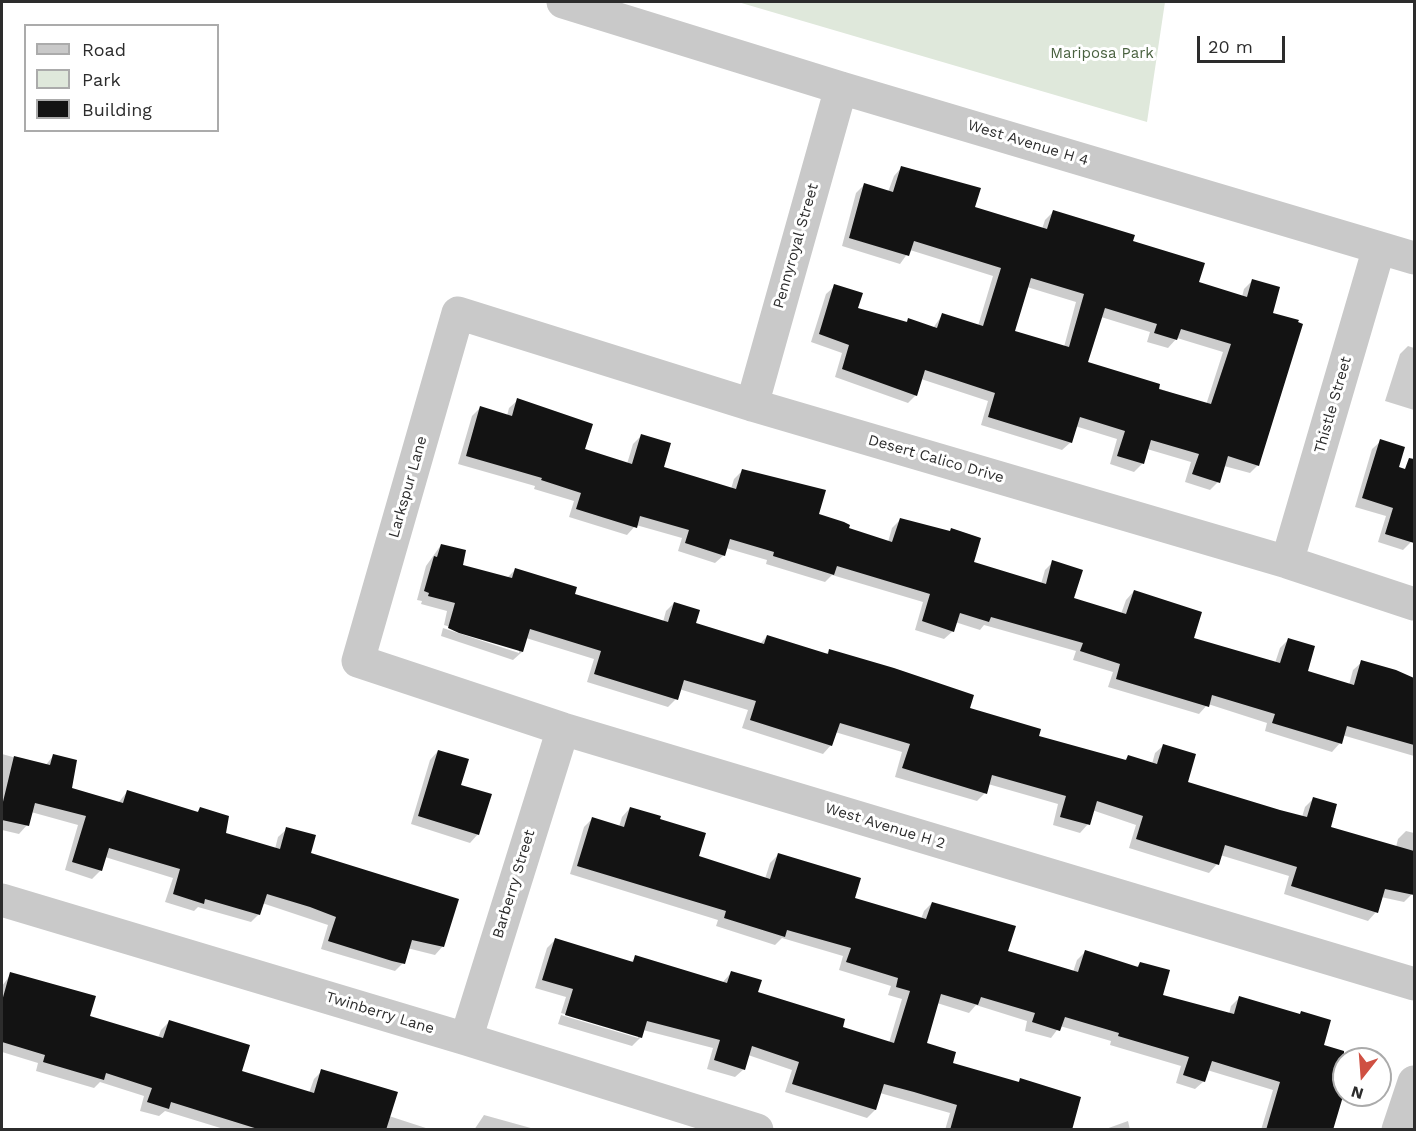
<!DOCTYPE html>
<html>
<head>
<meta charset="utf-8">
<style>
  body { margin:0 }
  #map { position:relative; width:1416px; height:1131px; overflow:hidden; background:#fff; font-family:"Work Sans",sans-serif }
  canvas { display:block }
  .frame { position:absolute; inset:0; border:3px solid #2c2c2c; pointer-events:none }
  .legend { position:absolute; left:24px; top:24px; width:195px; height:108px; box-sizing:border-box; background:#fff; border:2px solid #ababab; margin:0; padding:8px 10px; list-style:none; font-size:18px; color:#2c2c2c }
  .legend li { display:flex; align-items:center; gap:12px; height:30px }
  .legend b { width:30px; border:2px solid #ababab }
  .north { position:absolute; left:1332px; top:1047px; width:60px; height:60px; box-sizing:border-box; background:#fff; border:2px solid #ababab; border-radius:50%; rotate:197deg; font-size:16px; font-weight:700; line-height:24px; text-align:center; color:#2c2c2c }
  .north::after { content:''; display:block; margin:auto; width:21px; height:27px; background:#cf5042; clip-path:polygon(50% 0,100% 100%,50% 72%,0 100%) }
  .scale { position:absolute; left:1197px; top:36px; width:88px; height:27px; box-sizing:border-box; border:3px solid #2c2c2c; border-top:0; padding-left:8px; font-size:18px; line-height:21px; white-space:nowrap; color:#2c2c2c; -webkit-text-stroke:4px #fff; paint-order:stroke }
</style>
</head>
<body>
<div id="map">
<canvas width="1416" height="1131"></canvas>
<div class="frame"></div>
<ul class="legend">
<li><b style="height:8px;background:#c9c9c9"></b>Road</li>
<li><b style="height:16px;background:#dfe8db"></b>Park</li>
<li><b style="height:16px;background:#131313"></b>Building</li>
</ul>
<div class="north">N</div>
<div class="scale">20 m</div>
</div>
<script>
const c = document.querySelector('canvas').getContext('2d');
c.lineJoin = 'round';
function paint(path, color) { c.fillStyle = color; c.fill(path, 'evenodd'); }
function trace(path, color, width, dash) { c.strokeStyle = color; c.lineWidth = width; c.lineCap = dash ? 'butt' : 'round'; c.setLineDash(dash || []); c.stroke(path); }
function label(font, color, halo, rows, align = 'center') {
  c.font = font + ' "Work Sans",sans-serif'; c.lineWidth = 6; c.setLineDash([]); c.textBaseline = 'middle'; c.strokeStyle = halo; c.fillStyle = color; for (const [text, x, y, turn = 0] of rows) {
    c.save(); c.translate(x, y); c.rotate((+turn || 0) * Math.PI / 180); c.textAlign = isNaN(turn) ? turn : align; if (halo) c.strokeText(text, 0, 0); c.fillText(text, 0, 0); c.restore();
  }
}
paint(new Path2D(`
  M738 2H1165L1147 122Z`), '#dfe8db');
paint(new Path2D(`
  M902 167 973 208 1042 229 1045 220 1053 212 1131 242 1197 283 1242 297 1244 289 1252 281 1271 314 1258 465 1250 473 1224 466 1218 482 1210 490 1185 482 1191 462 1147 449 1142 464 1134 472 1110 464 1117 439 1075 426 1071 442 1062 450 981 425 988 401 921 379 916 395 908 403 835 377 842 353 811 342 826 294 835 286 856 309 905 323 908 320 933 328 943 314 978 326 993 276 910 250 900 264 842 246 856 193 864 185 888 192 894 176ZM1027 287 1076 302 1064 347 1013 332ZM1101 317 1150 332 1147 342 1168 348 1177 338 1223 352 1206 405 1087 363Z
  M1408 346 1414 348V410L1385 401 1400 354Z
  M518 400 583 450 627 464 633 444 641 436 662 468 731 489 734 479 743 470 817 515 847 529 888 542 892 528 900 520 972 563 1041 584 1045 570 1053 562 1073 599 1121 614 1126 600 1134 591 1192 639 1275 663 1280 648 1288 640 1306 672 1349 685 1353 670 1362 662 1414 679V756L1342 735 1340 743 1332 752 1265 731 1267 723 1208 704 1199 714 1108 687 1113 672 1073 660 1076 651 984 625 980 630 955 622 953 631 944 639 915 630 923 602 832 575 825 582 766 564 767 560 726 548 724 555 715 563 678 551 682 538 636 525 627 535 569 517 574 501 534 489 535 486 458 464 472 416 480 408 507 416 509 408Z
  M1381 441 1397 468 1414 473V531L1411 542 1403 550 1378 542 1386 516 1355 507 1372 449Z
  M441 545 461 566 507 578 515 570 573 595 663 622 666 611 674 603 694 624 760 644 767 636 825 655 830 650 1037 737 1124 761 1128 757 1152 764 1155 753 1164 745 1186 783 1302 817 1305 807 1313 799 1329 828 1396 847 1398 839 1406 831 1414 833 1412 894 1404 902 1381 897 1376 912 1368 921 1284 894 1289 876 1220 855 1217 864 1209 873 1129 848 1136 825 1092 810 1088 824 1080 833 1053 825 1058 804 988 784 985 793 977 801 895 777 902 752 835 732 831 745 823 754 742 728 748 710 679 689 676 699 668 707 587 682 594 659 526 638 522 652 513 660 441 636 443 628 519 653V649L444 625 447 611 421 604 422 601 417 600 426 566Z
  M438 751 459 786 478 834 470 843 411 824 430 760Z
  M2 754 45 766 53 756 71 790 118 803 127 792 196 813 200 809 224 834 275 849 278 837 287 829 309 854 443 946 435 955 407 948 403 963 395 971 321 949 328 925 262 903 259 914 251 922 198 907 194 911 165 902 173 878 105 857 101 870 92 879 65 870 78 825 31 812 27 825 19 834 2 830Z
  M630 808 658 820 698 857 765 879 770 863 778 855 853 899 921 919 924 911 932 903 1006 952 1073 972 1077 960 1085 952 1136 968 1140 963 1161 996 1229 1014 1231 1006 1240 997 1322 1046 1353 1057 1344 1059V1088L1312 1130H1261L1273 1090 1207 1070 1204 1081 1195 1089 1176 1083 1181 1066 1110 1045 1111 1041 1060 1026 1051 1038 1025 1031 1027 1021 976 1005 969 1013 937 1003 925 1044 951 1064 1017 1083 1020 1080 1035 1130H945L950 1113 880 1093 875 1110 867 1118 785 1092 792 1070 748 1055 744 1069 735 1077 707 1069 713 1048 643 1030 641 1037 632 1046 558 1024 561 1015 638 1038V1035L561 1013 566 997 535 988 547 948 555 940 630 963 636 957 722 983 731 973 756 993 841 1028 889 1043 902 999 888 995 891 986 839 970 843 956 782 938 775 945 716 926 718 920 570 874 584 827 592 819 619 827 622 817Z
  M11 974 88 1017 158 1038 161 1030 169 1022 240 1072 309 1093 314 1079 322 1071 389 1116 432 1130H227L165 1111 159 1116 140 1111 144 1096 100 1082 94 1088 36 1071 38 1063 2 1052V986Z
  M484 1115 538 1130H474Z
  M1128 1121 1130 1130H1103Z`), '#0003');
paint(new Path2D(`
  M901 166 981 188 975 207 1047 229 1053 210 1135 235 1133 241 1205 263 1199 282 1247 297 1252 279 1280 287 1273 313 1299 320 1298 322 1303 324 1259 466 1228 456 1220 483 1192 474 1199 454 1151 440 1144 464 1117 456 1125 431 1080 417 1072 443 988 417 995 393 925 370 917 396 842 369 849 345 819 334 834 284 863 293 858 308 907 322 908 318 937 328 942 313 983 326 1001 268 914 241 909 256 849 238 864 183 893 192ZM1031 278 1084 294 1069 347 1015 331ZM1105 308 1157 324 1154 333 1177 340 1181 329 1231 344 1211 404 1159 389 1160 384 1088 362Z
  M517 398 593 424 585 449 632 464 641 434 671 443 664 467 736 489 742 469 826 490 819 514 844 522 850 525 849 528 892 542 900 518 950 531 951 528 981 538 974 562 1046 584 1052 560 1083 570 1074 598 1126 614 1134 590 1202 612 1194 638 1280 663 1288 638 1315 646 1308 671 1354 685 1361 660 1396 670 1414 678V745L1347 726 1342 744 1272 723 1275 714 1212 695 1209 707 1116 679 1120 664 1080 651 1083 643 991 617 989 622 960 613 954 632 922 621 930 594 837 566 834 575 773 556 774 552 730 539 725 556 685 543 689 530 640 516 637 528 576 509 581 493 541 480 542 478 466 456 480 406 512 416Z
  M1380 439 1405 447 1399 467 1405 469 1409 458 1414 459V543L1385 534 1393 508 1362 498Z
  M441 544 466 550 463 565 512 578 515 568 577 587 575 594 668 622 674 602 700 610 696 623 764 644 767 635 828 654 829 649 894 668 974 695 970 708 1041 729 1039 736 1126 760 1128 755 1157 764 1163 744 1196 754 1188 782 1280 810 1307 817 1313 797 1337 804 1331 827 1414 851V895L1385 889 1378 913 1291 886 1297 867 1225 845 1219 865 1136 839 1143 816 1097 801 1090 825 1060 817 1066 796 992 775 987 794 902 768 910 744 840 723 832 746 750 720 756 701 684 680 678 700 594 674 601 651 530 629 523 652 459 633 448 628 455 603 428 596 429 593 424 591 434 556 437 557Z
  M438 750 469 759 461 785 492 794 479 835 418 816Z
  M53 754 77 760 72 788 123 803 127 790 198 812 200 807 229 816 226 833 280 849 286 827 316 835 311 853 459 899 444 947 412 940 405 964 392 961 328 941 336 917 310 907 267 894 260 915 205 899 204 904 173 894 180 869 109 848 102 871 72 862 86 816 35 803 29 826 2 820V806L14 756 50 765Z
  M630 807 661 816 660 819 706 833 699 856 770 879 778 853 861 878 855 898 926 919 932 902 1016 926 1008 951 1078 972 1085 950 1138 967 1140 962 1170 970 1163 995 1234 1014 1239 996 1300 1014 1301 1011 1331 1020 1324 1045 1344 1051V1093L1333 1130H1266L1280 1082 1212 1061 1205 1082 1183 1075 1189 1057 1118 1036 1119 1033 1065 1017 1060 1031 1032 1022 1035 1013 981 997 978 1005 941 994 927 1043 956 1052 953 1063 1019 1082 1020 1078 1081 1097 1072 1130H950L957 1105 914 1092 884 1084 876 1110 792 1084 799 1062 752 1046 745 1070 714 1060 720 1040 647 1021 642 1038 565 1015 573 989 542 980 555 938 633 962 635 955 727 983 731 971 762 980 758 992 845 1019 843 1027 894 1043 910 991 896 987 898 978 846 962 851 948 787 930 785 937 724 918 726 911 577 866 592 817 624 827Z
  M10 972 96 996 90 1016 163 1038 169 1020 250 1045 242 1071 314 1093 321 1069 398 1092 386 1130H261L171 1102 169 1109 147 1102 152 1088 106 1073 104 1080 43 1062 45 1055 2 1042V1001Z`), '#131313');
trace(new Path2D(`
  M563 2 841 88 1414 258
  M752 405 841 88
  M1287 562 1379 248
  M1414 604 1287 562 752 405 458 313 358 661 563 729 1414 984
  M2 900 466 1039 757 1130
  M466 1039 563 729
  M1398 1130 1414 1082`), '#c9c9c9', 33);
label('15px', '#49613f', '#fff', [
  ["Mariposa Park",1102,54]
]);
label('15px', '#2c2c2c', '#fff', [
  ["West Avenue H 4",1028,143,17],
  ["Pennyroyal Street",796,246,-74],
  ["Thistle Street",1333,405,-74],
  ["Desert Calico Drive",936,459,16],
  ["Larkspur Lane",408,487,-74],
  ["West Avenue H 2",885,826,17],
  ["Barberry Street",514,884,-73],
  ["Twinberry Lane",380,1013,17]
]);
</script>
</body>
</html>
